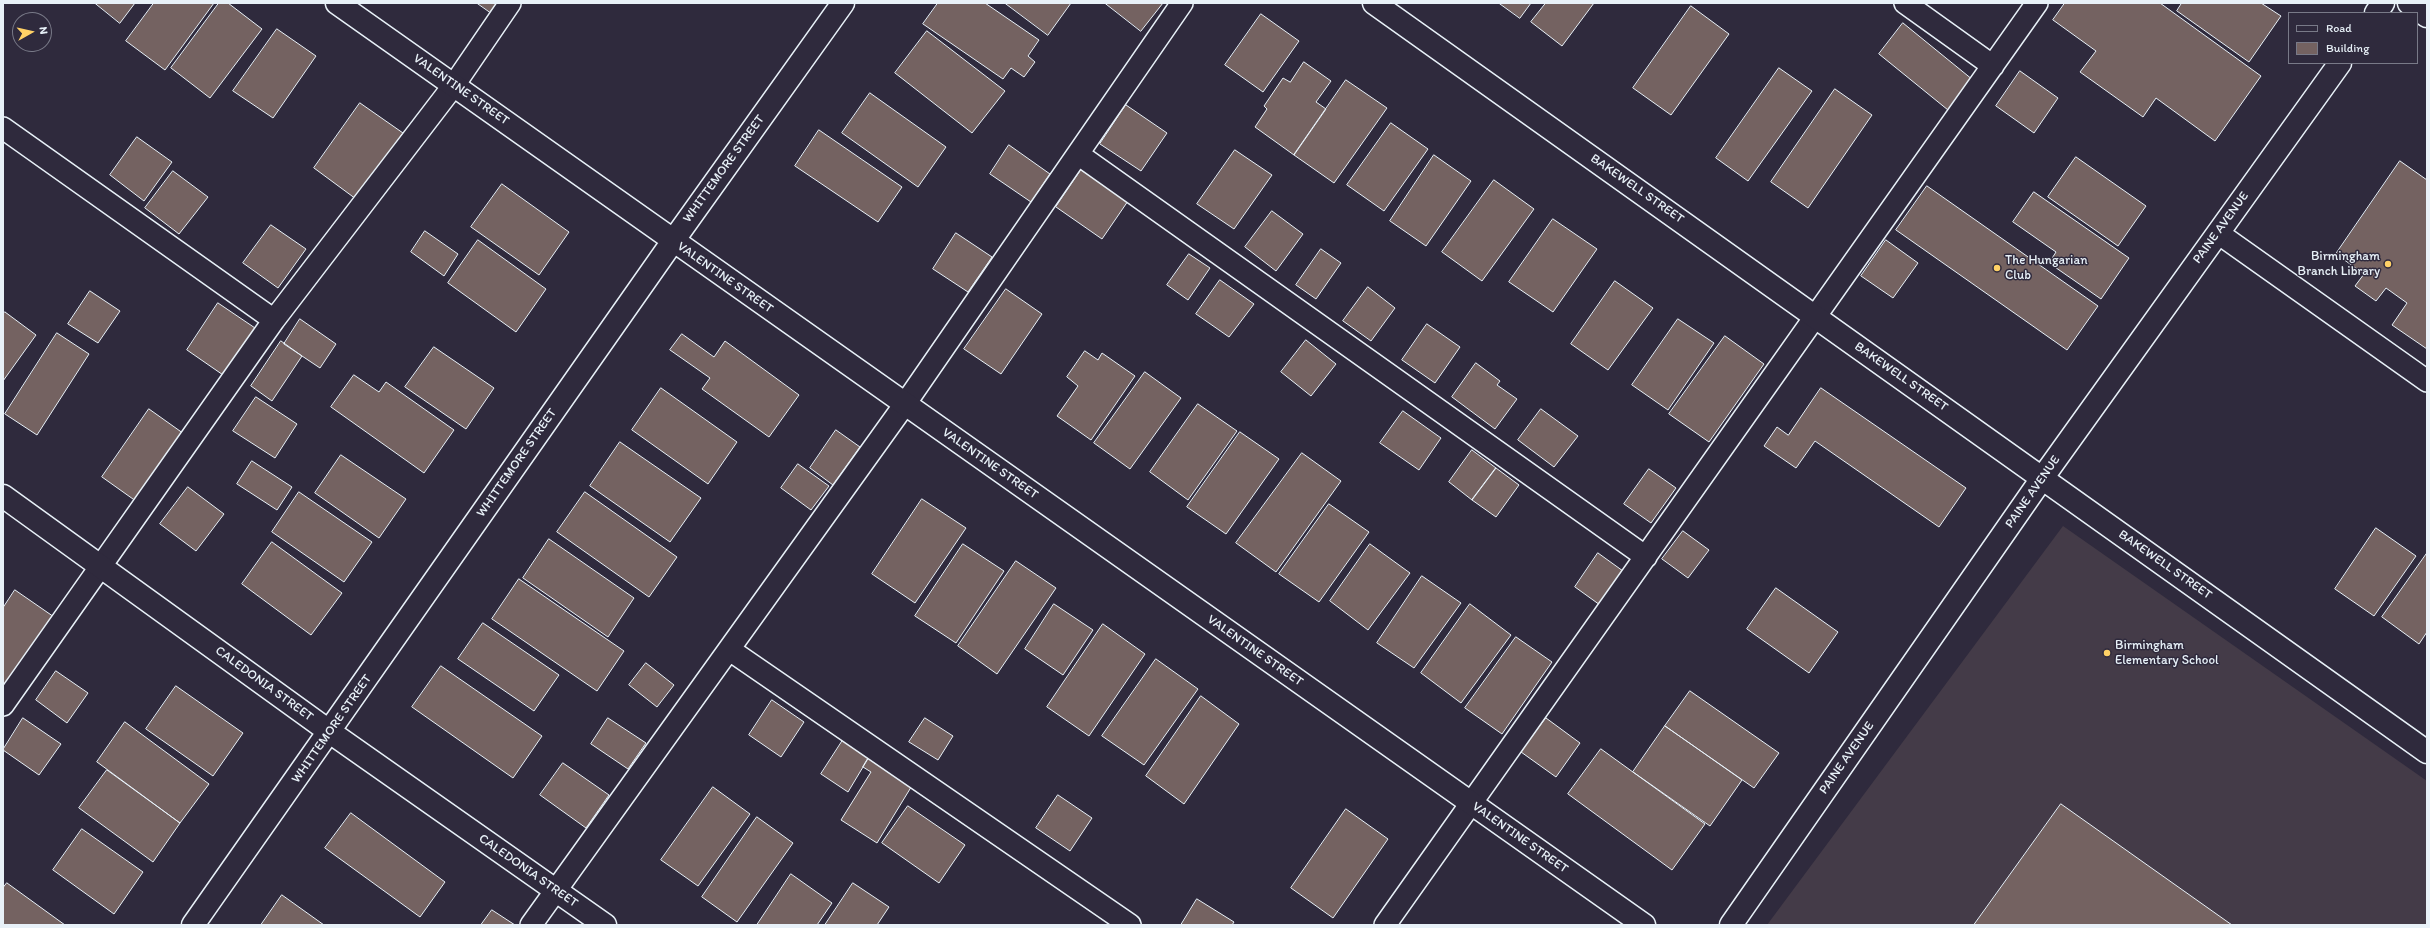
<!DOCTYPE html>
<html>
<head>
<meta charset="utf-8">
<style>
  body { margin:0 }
  #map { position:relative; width:2430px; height:928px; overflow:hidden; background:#2f2a3d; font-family:Itim,sans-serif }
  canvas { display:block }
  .frame { position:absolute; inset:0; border:4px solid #e8f1f8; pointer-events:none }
  .legend { position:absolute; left:2288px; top:12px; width:130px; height:52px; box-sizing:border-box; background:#2f2a3d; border:1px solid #797a88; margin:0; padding:5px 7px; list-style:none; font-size:12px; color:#e8f1f8 }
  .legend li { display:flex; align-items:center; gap:8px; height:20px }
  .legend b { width:20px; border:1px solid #797a88 }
  .north { position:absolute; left:12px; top:12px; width:40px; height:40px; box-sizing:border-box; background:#2f2a3d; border:1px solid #797a88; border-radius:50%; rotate:82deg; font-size:11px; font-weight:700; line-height:16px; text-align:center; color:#e8f1f8 }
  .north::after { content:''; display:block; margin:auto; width:14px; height:18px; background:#ffd166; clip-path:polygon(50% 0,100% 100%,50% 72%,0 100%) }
</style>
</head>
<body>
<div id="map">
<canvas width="2430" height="928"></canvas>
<div class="frame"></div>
<ul class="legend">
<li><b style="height:5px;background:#2f2a3d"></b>Road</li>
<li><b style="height:11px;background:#746261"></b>Building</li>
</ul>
<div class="north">N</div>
</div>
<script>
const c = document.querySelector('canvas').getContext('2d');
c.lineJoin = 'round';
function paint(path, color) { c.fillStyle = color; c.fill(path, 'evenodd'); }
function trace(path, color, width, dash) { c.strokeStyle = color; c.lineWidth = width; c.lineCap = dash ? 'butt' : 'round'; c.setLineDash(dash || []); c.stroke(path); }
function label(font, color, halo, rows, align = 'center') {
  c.font = font + ' Itim,sans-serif'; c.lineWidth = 3; c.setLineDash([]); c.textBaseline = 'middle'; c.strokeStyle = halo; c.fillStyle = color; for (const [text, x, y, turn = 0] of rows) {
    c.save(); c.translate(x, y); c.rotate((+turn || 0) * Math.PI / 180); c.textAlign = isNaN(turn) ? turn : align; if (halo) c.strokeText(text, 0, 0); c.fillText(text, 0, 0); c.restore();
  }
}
paint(new Path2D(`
  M2063 526 2427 781V925H1767Z`), '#443b48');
const building = new Path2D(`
  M95 3H135L120 23Z
  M154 3H214L165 70 126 41Z
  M219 3H228L262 29 210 98 171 68Z
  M477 3H497L490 12Z
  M938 3H985L1039 40 1028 56 1035 62 1024 77 1011 68 1003 79 923 24Z
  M1005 3H1071L1048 35Z
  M1105 3H1163L1141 31Z
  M1499 3H1531L1520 18Z
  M1546 3H1594L1562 46 1531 22Z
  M2065 3H2160L2261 76 2215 141 2156 98 2143 117 2080 72 2096 51 2053 20Z
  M2182 3H2261L2281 16 2249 62 2177 11Z
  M1691 6 1729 34 1671 115 1633 88Z
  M1261 14 1299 41 1263 92 1225 65Z
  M1903 23 1973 80 1948 110 1879 54Z
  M277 29 316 56 273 118 233 91Z
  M927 31 1005 91 972 133 895 73Z
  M1304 62 1331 81 1316 102 1326 109 1294 155 1255 127 1267 109 1264 106 1283 78 1290 82Z
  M1779 68 1812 91 1748 181 1716 158Z
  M2020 71 2058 98 2034 133 1996 106Z
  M1346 80 1387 108 1334 183 1294 155Z
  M1835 89 1872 115 1808 208 1771 182Z
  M870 93 946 147 918 187 842 133Z
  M360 103 403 133 356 199 314 168Z
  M1126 105 1167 133 1141 171 1100 144Z
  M1391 123 1428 149 1384 211 1347 185Z
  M819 130 902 187 878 222 795 166Z
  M137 137 172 162 144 201 110 175Z
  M1009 145 1050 174 1031 202 990 174Z
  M1235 150 1272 175 1234 229 1197 204Z
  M1434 155 1471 181 1426 246 1390 221Z
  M2076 157 2146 206 2118 246 2048 197Z
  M2400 161 2427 180V349L2392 325 2407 303 2386 288 2376 301 2355 286 2364 274 2336 254Z
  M1081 170 1128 201 1102 239 1056 207Z
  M173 171 208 197 179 234 145 208Z
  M1494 180 1534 209 1482 281 1442 252Z
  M502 184 569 232 539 275 471 227Z
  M1927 186 2098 306 2067 350 1896 230Z
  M2034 192 2129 258 2101 299 2049 263 2056 252 2013 222Z
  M1272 211 1303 234 1276 271 1245 247Z
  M1553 219 1597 249 1553 312 1509 282Z
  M271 225 306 249 278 288 243 263Z
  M425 231 458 254 444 276 411 252Z
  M956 233 992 257 968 292 933 269Z
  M478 240 546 289 516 332 448 283Z
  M1886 240 1918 263 1893 298 1861 276Z
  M1321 249 1341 263 1316 299 1296 285Z
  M1189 254 1210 268 1188 300 1167 285Z
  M1220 280 1254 304 1229 337 1196 314Z
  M1615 281 1653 308 1608 370 1571 344Z
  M1368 287 1395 308 1371 341 1343 321Z
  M1006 289 1042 314 1001 374 964 349Z
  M90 291 120 311 98 343 68 324Z
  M218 303 258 330 226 377 187 350Z
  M5 312 36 335 3 381V314Z
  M300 319 336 344 320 368 284 344Z
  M1678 319 1714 343 1668 410 1632 385Z
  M1427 324 1460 347 1435 383 1402 360Z
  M57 333 89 354 37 435 5 414Z
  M682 334 714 357 725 341 799 395 769 437 702 389 710 378 670 350Z
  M1725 336 1764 364 1709 442 1669 414Z
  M1306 340 1336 364 1311 396 1281 372Z
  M281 341 302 356 272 401 251 386Z
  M434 347 494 388 466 429 405 387Z
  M1085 351 1098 360 1102 353 1135 376 1091 440 1057 416 1078 386 1067 377Z
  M1476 363 1500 381 1497 385 1517 399 1495 429 1452 397Z
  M1145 372 1181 398 1130 469 1094 443Z
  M354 375 379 392 386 382 454 430 424 473 331 407Z
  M661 388 737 442 708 484 632 430Z
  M1821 388 1966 488 1939 527 1815 441 1796 468 1764 446 1777 427 1788 435Z
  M256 397 297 424 275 458 233 431Z
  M1198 404 1237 431 1188 500 1150 472Z
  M149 409 187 436 140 504 102 477Z
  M1541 409 1578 436 1554 467 1518 440Z
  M1403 411 1441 438 1419 470 1380 443Z
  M836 430 860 447 833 485 810 468Z
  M1240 432 1279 459 1226 534 1187 507Z
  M620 442 701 498 670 542 590 486Z
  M1472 450 1496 468 1472 500 1449 482Z
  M1302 453 1341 481 1276 572 1236 543Z
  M341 455 406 499 379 538 315 493Z
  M252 461 292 487 277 510 237 484Z
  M798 464 829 486 811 510 781 488Z
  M1496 468 1519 485 1496 517 1472 500Z
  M1649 469 1676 488 1651 523 1624 504Z
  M188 487 224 514 196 551 160 524Z
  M299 492 372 542 344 582 272 532Z
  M585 492 677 557 649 597 557 532Z
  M922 499 966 528 915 603 872 574Z
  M1329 504 1369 532 1319 602 1279 574Z
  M2376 528 2416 556 2374 616 2335 589Z
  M1683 531 1709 550 1688 578 1662 559Z
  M549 539 634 598 608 637 523 578Z
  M272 542 342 593 311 635 242 584Z
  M963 544 1004 571 956 643 915 616Z
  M1370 544 1410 573 1368 630 1330 601Z
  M1598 553 1623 571 1600 605 1575 587Z
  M2427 553V632L2419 644 2382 617Z
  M1016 561 1056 588 997 674 958 646Z
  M1422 576 1461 603 1414 668 1377 643Z
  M519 579 624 651 597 691 492 619Z
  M1776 588 1838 632 1809 673 1747 629Z
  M15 590 57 619 3 690V608Z
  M1054 604 1093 630 1063 675 1025 649Z
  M1470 604 1511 635 1461 703 1421 673Z
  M483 623 559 675 534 711 458 659Z
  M1103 624 1145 654 1089 736 1047 707Z
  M1516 637 1552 662 1502 734 1465 708Z
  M1156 659 1198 689 1144 765 1102 736Z
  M646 663 674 685 657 707 629 685Z
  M441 666 542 736 513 778 412 707Z
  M56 671 88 693 67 723 36 700Z
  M176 686 243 733 213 776 146 729Z
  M1690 691 1779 753 1754 788 1665 726Z
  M1201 696 1239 724 1184 804 1146 776Z
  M772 700 804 722 781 757 749 735Z
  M23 718 61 744 39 775 3 750Z
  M608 718 646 743 628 769 591 744Z
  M925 718 953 736 938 760 909 742Z
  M1546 718 1580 743 1556 777 1521 752Z
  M125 722 209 784 180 823 97 762Z
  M1665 726 1742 780 1710 826 1633 772Z
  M843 740 869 757 848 792 821 774Z
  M1601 749 1705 824 1672 870 1568 794Z
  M869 757 913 784 877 843 841 820 871 772 863 767Z
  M563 763 609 795 586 828 540 795Z
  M107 770 180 823 153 862 79 808Z
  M713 787 750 814 698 886 661 860Z
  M1058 795 1092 818 1070 851 1036 828Z
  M2061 804 2232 925H1974Z
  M908 806 965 845 939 883 882 843Z
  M1346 809 1388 839 1333 918 1291 888Z
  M351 813 445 882 420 917 325 848Z
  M757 817 793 843 737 922 702 897Z
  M82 829 143 872 114 914 53 870Z
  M791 874 832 903 817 925H757Z
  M7 883 65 925H3V888Z
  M853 883 889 907 877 925H825Z
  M282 895 324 925H261Z
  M1197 899 1234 922 1232 925H1181Z
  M492 910 515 925H481Z`);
paint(building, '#746261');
trace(building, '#e8f1f8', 1);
const lane = new Path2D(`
  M1905 3 1993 66
  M3 128 274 320
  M1078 154 1646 557
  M2218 233 2427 381
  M730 650 1130 925
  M3 705 274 320 454 85 510 3
  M531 925 905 404 1182 3
  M1385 925 2037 3`);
const street = new Path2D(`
  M337 3 1644 925
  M1374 3 2427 752
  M2409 3 2427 16
  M2376 13 2383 3
  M3 496 330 732 605 925
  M193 925 673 241 843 3
  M1731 925 2043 477 2340 63`);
trace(lane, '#e8f1f8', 24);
trace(street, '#e8f1f8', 25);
trace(lane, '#2f2a3d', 21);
trace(street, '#2f2a3d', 22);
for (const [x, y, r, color] of [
  [2388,264,4,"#ffd166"],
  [1997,268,4,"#ffd166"],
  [2107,653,4,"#ffd166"]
]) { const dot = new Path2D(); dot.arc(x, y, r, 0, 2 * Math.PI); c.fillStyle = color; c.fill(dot); trace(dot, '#2f2a3d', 1.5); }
label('13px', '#e8f1f8', '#2f2a3d', [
  ["VALENTINE STREET",461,90,35],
  ["WHITTEMORE STREET",724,169,-54],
  ["BAKEWELL STREET",1637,189,35],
  ["PAINE AVENUE",2221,228,-54],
  ["VALENTINE STREET",725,278,35],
  ["BAKEWELL STREET",1901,377,35],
  ["WHITTEMORE STREET",517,463,-55],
  ["VALENTINE STREET",990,464,35],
  ["PAINE AVENUE",2033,492,-55],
  ["BAKEWELL STREET",2165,565,35],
  ["VALENTINE STREET",1255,651,35],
  ["CALEDONIA STREET",264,684,36],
  ["WHITTEMORE STREET",332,729,-55],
  ["PAINE AVENUE",1847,758,-55],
  ["VALENTINE STREET",1520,838,35],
  ["CALEDONIA STREET",528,871,35]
]);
label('13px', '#e8f1f8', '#2f2a3d', [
  ["Birmingham",2380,257,"right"],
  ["Branch Library",2380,272,"right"],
  ["The Hungarian",2005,261],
  ["Club",2005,276],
  ["Birmingham",2115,646],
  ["Elementary School",2115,661]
], 'left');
</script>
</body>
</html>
